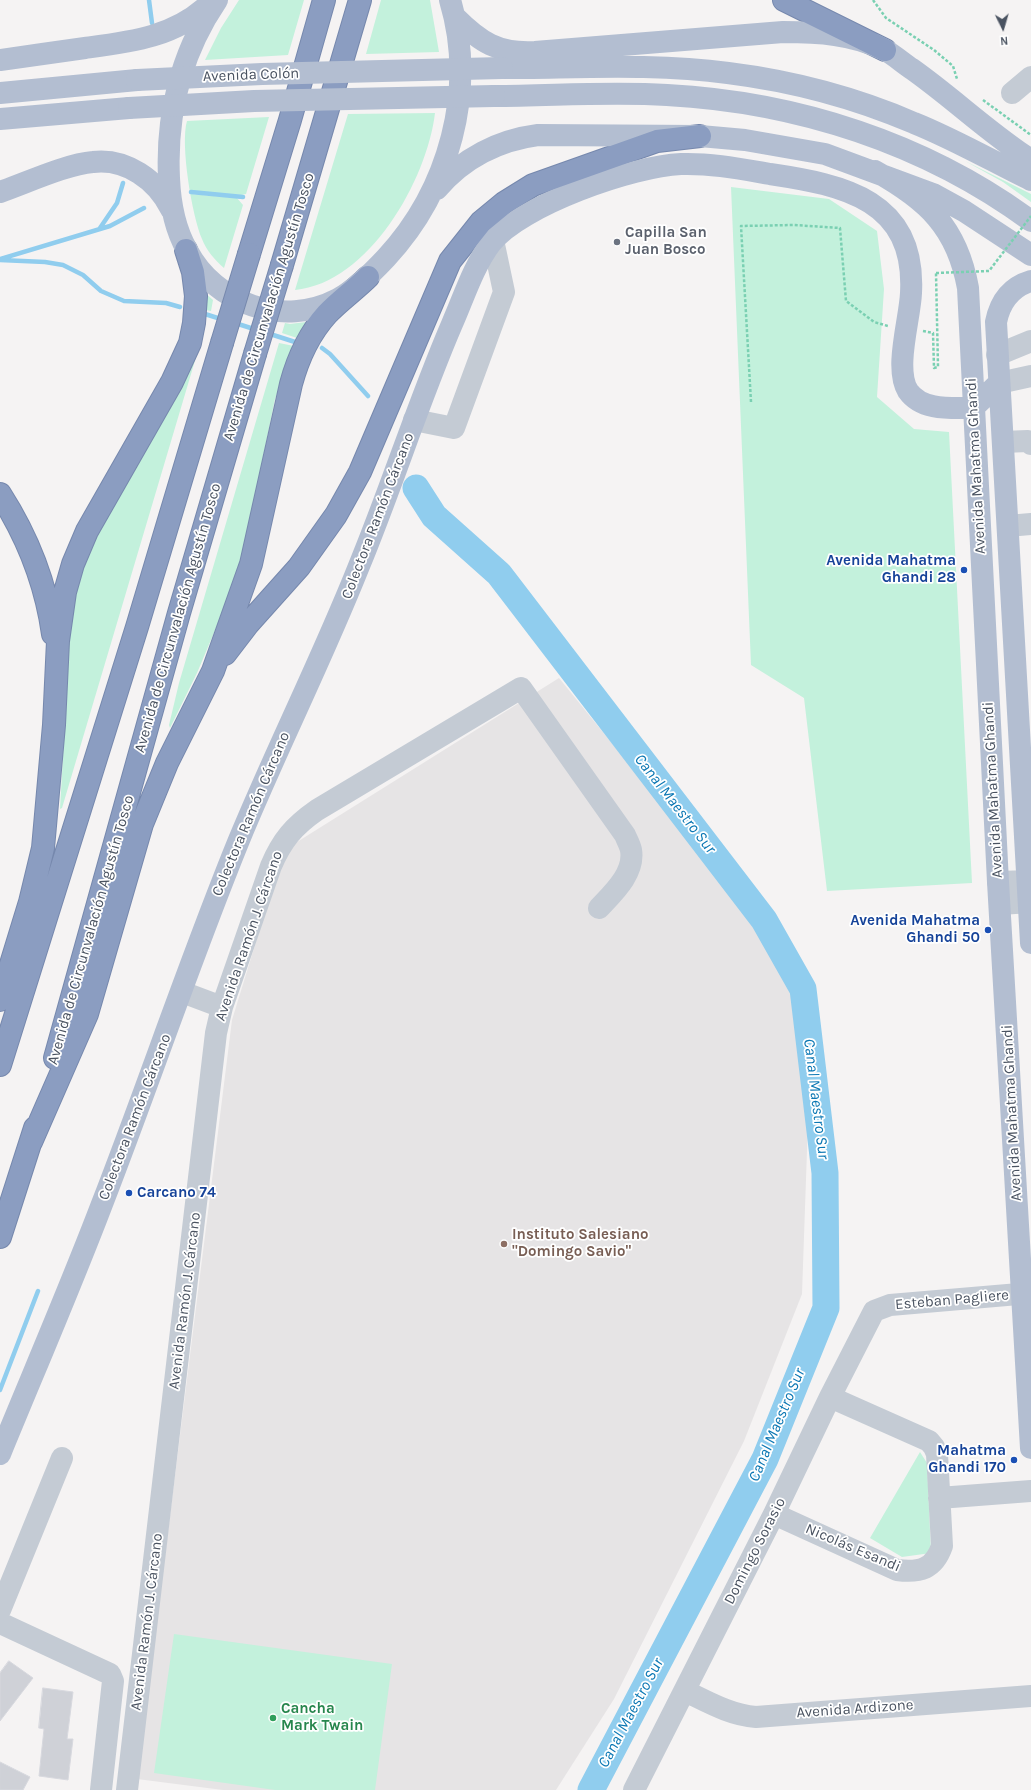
<!DOCTYPE html>
<html>
<head>
<meta charset="utf-8">
<style>
  body { margin:0 }
  #map { position:relative; width:1031px; height:1790px; overflow:hidden; background:#f5f3f3; font-family:Karla,sans-serif }
  canvas { display:block }
  .north { position:absolute; left:983px; top:8px; width:40px; height:40px; -webkit-text-stroke:3px #fff; paint-order:stroke; rotate:175deg; font-size:11px; font-weight:700; line-height:16px; text-align:center; color:#4a5361 }
  .north::after { content:''; display:block; margin:auto; width:14px; height:18px; background:#4a5361; clip-path:polygon(50% 0,100% 100%,50% 72%,0 100%) }
</style>
</head>
<body>
<div id="map">
<canvas width="1031" height="1790"></canvas>
<div class="north">N</div>
</div>
<script>
const c = document.querySelector('canvas').getContext('2d');
c.lineJoin = 'round';
function paint(path, color) { c.fillStyle = color; c.fill(path, 'evenodd'); }
function trace(path, color, width, dash) { c.strokeStyle = color; c.lineWidth = width; c.lineCap = dash ? 'butt' : 'round'; c.setLineDash(dash || []); c.stroke(path); }
function label(font, color, halo, rows, align = 'center') {
  c.font = font + ' Karla,sans-serif'; c.lineWidth = 3.5; c.setLineDash([]); c.textBaseline = 'middle'; c.strokeStyle = halo; c.fillStyle = color; for (const [text, x, y, turn = 0] of rows) {
    c.save(); c.translate(x, y); c.rotate((+turn || 0) * Math.PI / 180); c.textAlign = isNaN(turn) ? turn : align; if (halo) c.strokeText(text, 0, 0); c.fillText(text, 0, 0); c.restore();
  }
}
paint(new Path2D(`
  M559 678 757 922 794 989 809 1093 802 1294 744 1441 614 1699 556 1790H223L137 1779 232 1020 263 919 289 847Z`), '#e6e4e5');
paint(new Path2D(`
  M239 0H304L288 55 205 60 221 28Z
  M381 0H430L439 52 366 54Z
  M435 113C427 180 369 283 295 290L348 114Z
  M269 117 246 194 241 195 190 191 191 194 237 198 243 205 224 268C215 260 206 250 202 239 192 216 180 144 187 121Z
  M965 161 1031 194V202L1003 182Z
  M731 187 829 199 877 231 884 289 877 397 914 429 949 432 972 883 827 891 804 698 751 665Z
  M204 292 213 300 211 311 206 310 202 337 62 808 60 809 67 685 66 636 75 582Z
  M306 322 308 324 281 383 275 399 243 555 232 590 197 673 170 728 169 725 179 683 279 343 294 346 297 338 282 333 285 323 290 324Z
  M920 1452 927 1463 931 1553 902 1557 870 1538Z
  M174 1634 392 1664 375 1790H275L154 1773Z`), '#c3f1dc');
trace(new Path2D(`
  M149 0 152 23
  M191 192 243 197
  M100 228 117 203 123 183
  M0 259 110 226 144 208
  M0 260 45 262 63 265 83 275 101 291 124 301 166 303 180 307
  M205 314 224 320
  M235 323 257 330
  M267 333 295 342
  M322 348 330 354 368 396
  M0 1390 38 1291`), '#90cdee', 4.5);
trace(new Path2D(`
  M416 488 434 516 499 574 764 920 803 989 825 1173 826 1308 765 1459 591 1790`), '#90cdee', 27);
const building = new Path2D(`
  M9 1661 33 1678 0 1721V1673Z
  M43 1688 73 1692 67 1739H73L68 1780 39 1776 44 1729 39 1728Z
  M0 1762 30 1777 23 1790H0Z`);
paint(building, '#cfd1d7');
trace(building, '#d7d8de', 1);
const highway = new Path2D(`
  M784 0 885 50
  M249 254 290 120 324 0
  M282 265 360 0
  M0 494C27 536 46 584 53 634
  M225 654 248 624 299 567 336 515 360 472 450 261 481 222 504 203 533 185 657 141 700 136
  M0 1000 30 902 43 848 54 725 58 641 65 592 73 564 87 531 172 382 190 343 194 323 196 296 193 272 186 250
  M55 1058 179 613 255 354
  M0 1065 137 627 222 343
  M31 1142 87 1014 142 824 167 763 213 671 251 564 291 384C298 358 308 335 327 314 339 301 355 290 368 277
  M0 1237 35 1128`);
trace(highway, '#7688ad', 24);
trace(new Path2D(`
  M873 0 886 18 934 50 953 66 957 79
  M983 100 1031 135
  M923 331 933 333 934 368 938 367 936 273
  M751 402 741 226 794 225 840 228 846 301 874 322 888 326`), '#7ad0b2', 2.5, [3, 2]);
trace(new Path2D(`
  M1012 93 1031 77
  M997 355 1031 341
  M999 383 1031 376
  M414 420 454 428 504 292 493 240
  M1003 442 1028 441 1031 444
  M1008 526 1031 524
  M998 882 1031 881
  M1000 904 1031 902
  M182 992 222 1007
  M939 1498 1031 1491
  M774 1514 897 1570C920 1573 934 1569 942 1546L937 1454 934 1447 929 1441 830 1397
  M0 1610 62 1458
  M0 1623 110 1674 113 1681 101 1790
  M685 1691C708 1702 730 1715 756 1717L1031 1696
  M127 1790 216 1033 222 1007 271 866C282 840 294 826 317 810L521 688 625 835C627 840 630 845 631 850 635 873 613 893 599 908
  M634 1790 774 1514 830 1397 874 1311 890 1305 1031 1293`), '#c4cbd4', 22);
trace(new Path2D(`
  M217 0C181 53 166 115 169 178 170 202 175 229 187 250 215 304 283 328 338 299 356 289 372 273 386 258 449 190 477 90 450 0
  M455 17C480 42 498 54 535 52L783 32C817 32 854 34 885 50 894 55 903 63 912 69 953 98 989 133 1031 160
  M0 60C28 56 57 52 85 48 130 42 175 37 209 4
  M502 68C577 68 654 63 728 73 792 81 856 98 914 123 954 139 992 161 1031 180
  M0 93 137 80
  M494 96C551 96 609 91 667 95 797 102 925 143 1031 221
  M0 119 129 108
  M875 171C927 200 957 227 968 288L998 882 1031 1448
  M437 189C463 158 499 140 538 135L700 136 745 140 825 154 933 194 964 211 1031 255
  M0 192C26 183 67 164 93 162 126 158 157 180 171 209
  M1031 281C1011 287 1000 302 996 322L1031 943
  M0 1454C34 1371 70 1288 102 1204 149 1083 190 960 239 840 277 748 322 659 359 566 392 486 418 403 452 324 464 297 473 267 491 243 521 205 633 166 681 164 711 163 741 169 770 174 844 185 916 200 911 293 910 319 894 369 908 391 922 411 951 408 973 408L999 383`), '#b3bed1', 22);
trace(highway, '#8b9dc1', 22);
const highwayBridge = new Path2D(`
  M222 343 249 254
  M255 354 282 265`);
trace(highwayBridge, '#7688ad', 24, []);
trace(new Path2D(`
  M936 273 989 271 1031 216`), '#7ad0b2', 2.5, [3, 2]);
trace(new Path2D(`
  M137 80 262 74 502 68
  M129 108 254 101 494 96`), '#b3bed1', 22);
trace(highwayBridge, '#8b9dc1', 22);
for (const [x, y, r, color] of [
  [617,242,4,"#6b7280"],
  [964,570,4,"#1a4fb4"],
  [988,930,4,"#1a4fb4"],
  [129,1193,4,"#1a4fb4"],
  [504,1244,4,"#8d6e63"],
  [1014,1460,4,"#1a4fb4"],
  [273,1718,4,"#2e9e5b"]
]) { const dot = new Path2D(); dot.arc(x, y, r, 0, 2 * Math.PI); c.fillStyle = color; c.fill(dot); trace(dot, '#fff', 1.5); }
label('15px', '#4a5361', '#fff', [
  ["Avenida Colón",251,75,-2],
  ["Avenida de Circunvalación Agustín Tosco",269,307,-73],
  ["Avenida Mahatma Ghandi",976,466,-93],
  ["Colectora Ramón Cárcano",378,516,-69],
  ["Avenida de Circunvalación Agustín Tosco",178,618,-74],
  ["Avenida Mahatma Ghandi",993,790,-93],
  ["Colectora Ramón Cárcano",251,814,-67],
  ["Avenida de Circunvalación Agustín Tosco",91,930,-74],
  ["Avenida Ramón J. Cárcano",249,936,-71],
  ["Avenida Mahatma Ghandi",1012,1113,-93],
  ["Colectora Ramón Cárcano",135,1117,-69],
  ["Esteban Pagliere",952,1300,-5],
  ["Avenida Ramón J. Cárcano",185,1301,-83],
  ["Nicolás Esandi",853,1548,23],
  ["Domingo Sorasio",755,1551,-63],
  ["Avenida Ramón J. Cárcano",147,1622,-83],
  ["Avenida Ardizone",855,1709,-4]
]);
label('bold 15px', '#5b616d', '#fff', [
  ["Capilla San",625,233],
  ["Juan Bosco",625,250]
], 'left');
label('bold 15px', '#164399', '#fff', [
  ["Avenida Mahatma",956,561],
  ["Ghandi 28",956,578],
  ["Avenida Mahatma",980,921],
  ["Ghandi 50",980,938],
  ["Carcano 74",137,1193,"left"],
  ["Mahatma",1006,1451],
  ["Ghandi 170",1006,1468]
], 'right');
label('bold 15px', '#785e54', '#fff', [
  ["Instituto Salesiano",512,1235],
  ["\"Domingo Savio\"",512,1252]
], 'left');
label('bold 15px', '#27864d', '#fff', [
  ["Cancha",281,1709],
  ["Mark Twain",281,1726]
], 'left');
label('italic 16px', '#0b77b3', '#fff', [
  ["Canal Maestro Sur",675,804,52],
  ["Canal Maestro Sur",816,1099,83],
  ["Canal Maestro Sur",777,1425,-67],
  ["Canal Maestro Sur",631,1713,-62]
]);
</script>
</body>
</html>
